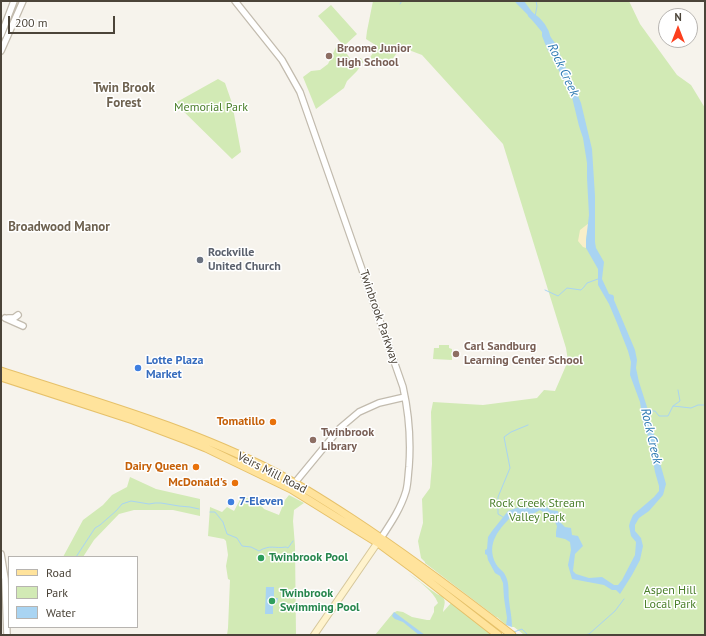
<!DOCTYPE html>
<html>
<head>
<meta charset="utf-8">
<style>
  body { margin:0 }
  #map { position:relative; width:706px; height:636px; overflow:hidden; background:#f6f3ec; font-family:"PT Sans",sans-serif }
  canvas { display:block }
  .frame { position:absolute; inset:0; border:2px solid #4b4439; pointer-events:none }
  .legend { position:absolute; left:8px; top:556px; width:130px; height:72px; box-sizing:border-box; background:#fff; border:1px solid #b7b4b0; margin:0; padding:5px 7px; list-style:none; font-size:12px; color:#4b4439 }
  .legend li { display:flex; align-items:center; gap:8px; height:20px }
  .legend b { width:20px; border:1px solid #b7b4b0 }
  .north { position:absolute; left:658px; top:8px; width:40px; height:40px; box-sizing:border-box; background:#fff; border:1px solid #b7b4b0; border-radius:50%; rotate:0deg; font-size:11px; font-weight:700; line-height:16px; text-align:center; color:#4b4439 }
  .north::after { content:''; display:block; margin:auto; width:14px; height:18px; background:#fc3f1d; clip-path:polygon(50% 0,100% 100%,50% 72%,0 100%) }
  .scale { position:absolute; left:8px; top:16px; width:107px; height:18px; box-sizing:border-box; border:2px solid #4b4439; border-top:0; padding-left:5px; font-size:12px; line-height:14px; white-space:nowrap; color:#4b4439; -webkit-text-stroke:3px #fff; paint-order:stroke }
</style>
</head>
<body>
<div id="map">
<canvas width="706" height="636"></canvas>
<div class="frame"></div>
<ul class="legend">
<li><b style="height:5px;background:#ffe39c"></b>Road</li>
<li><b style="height:11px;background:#d2eab5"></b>Park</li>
<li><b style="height:11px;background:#a9d4f2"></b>Water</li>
</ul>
<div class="north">N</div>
<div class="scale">200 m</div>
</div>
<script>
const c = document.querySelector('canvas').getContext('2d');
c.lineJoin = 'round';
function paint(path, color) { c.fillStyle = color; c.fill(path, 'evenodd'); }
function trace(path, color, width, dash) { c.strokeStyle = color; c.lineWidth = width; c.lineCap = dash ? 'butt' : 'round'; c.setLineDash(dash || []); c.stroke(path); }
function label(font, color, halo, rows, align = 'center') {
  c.font = font + ' "PT Sans",sans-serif'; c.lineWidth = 3; c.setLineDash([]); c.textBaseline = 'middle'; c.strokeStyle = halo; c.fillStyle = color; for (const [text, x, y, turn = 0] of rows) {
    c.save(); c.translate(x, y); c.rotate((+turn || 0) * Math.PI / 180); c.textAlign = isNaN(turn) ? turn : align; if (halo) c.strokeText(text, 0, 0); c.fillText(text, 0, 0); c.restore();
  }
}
paint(new Path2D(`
  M373 1H629L640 24 677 75 691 85 705 108V635H523V634L514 627H512V625L507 622 506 625 497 617H496L425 563V562L421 558 418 541 423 523 422 499 430 488 432 464 431 412 433 402 483 405 537 398 544 390 555 391 568 361 566 348 503 144 422 55 401 47 389 64C382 59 376 56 368 61L377 46 366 39 367 31Z
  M331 5 357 34 344 46 318 16Z
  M338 43 345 51 353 63 361 58 363 62 357 71 347 81 344 88 316 109 303 77 311 71 320 70 328 64Z
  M218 79 225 83 232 103 241 152 232 159 175 103Z
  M439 345H449V348L452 349V352H456V356H452V360L433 359 434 348H439Z
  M130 477 156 489 200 499V516L173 510H134L119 514 94 540 83 557H63L83 520 103 505 112 495 127 487Z
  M289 495 304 503 294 510 293 521 295 546 296 635H227L228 628 230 580 228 579 226 566 228 555 226 541 224 539 208 536 210 507 222 512 227 507 234 511 242 496 259 503 264 509 279 515 285 500Z
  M408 573C418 579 427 588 437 594 439 595 443 596 444 599 446 603 443 608 443 612L451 603 492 635H375L393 613 397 611 403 612 412 617 427 620H430L434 612V607L438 603C433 590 418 581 408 573Z`), '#d2eab5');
paint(new Path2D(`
  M589 223 586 240V248L583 247 578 241 580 230Z`), '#f9efc9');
paint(new Path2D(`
  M515 1H524L555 43 581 103 592 149 595 196V242L596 248 604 262 602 279 609 294 613 295 614 297V300L635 350 637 360 636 368 639 382 647 407 651 426 654 434 656 449 666 484 663 495 649 511 639 518 635 525V531L641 538 643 546 640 560 632 575 620 594 616 590H612L604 585 572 579 568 565 571 550 570 542 565 539 556 537V532L557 526 553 518 540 510 533 514H514C500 528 485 543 496 564 498 568 502 570 504 573 510 582 508 591 509 600 510 610 512 617 512 627L506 625 507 618 504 598 503 583 500 576 495 573 488 560 487 555 485 554V550L487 549 488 537 492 531 508 511 519 507 527 508 538 503H543L550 510 558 511 560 522 565 527 571 528 572 535 578 536 583 546 575 554 573 571 576 574 589 578 602 577 614 585H618L622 580 635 555 636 542 631 536 629 526 630 522 633 515 654 497 659 491V486L655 472 649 439 643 422 640 402 630 375 631 362 628 351 617 323 609 304 598 285V269L586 248V240L589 215 587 178V163L583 138 579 126 571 93 558 69 554 57 548 51 542 36V32L527 14 516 3Z
  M266 587H274V598H278L277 603H273V614H265Z
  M394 612 425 635H419L403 622 395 619 392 616Z`), '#a9d4f2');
trace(new Path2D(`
  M400 4 402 1
  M535 17 537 6 536 1
  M545 290 558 296 567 288 581 290 584 287 587 283 598 279
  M673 406 680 401 678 390
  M647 411H655L659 416H668L673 406 691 408 698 405H705
  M210 512H215L223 522 227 534 237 538 242 546 251 547 259 551C271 544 274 549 286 547L288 548 293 541
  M503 517 498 514V497L510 468 504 437 511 432 528 425
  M76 557 95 528 100 525 116 511 122 504 131 501 149 504 155 503H161L179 506 190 507 199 509
  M514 632 522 629 528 635
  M584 635 589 634 615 611 624 599`), '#a9d4f2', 1);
trace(new Path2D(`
  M531 15C540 21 546 29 548 39`), '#a9d4f2', 6);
const tertiary = new Path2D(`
  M235 1 282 60 300 92 403 387C409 414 411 440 409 467 408 475 408 484 406 491 401 508 391 523 381 538
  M1 35 14 1
  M1 51 23 1
  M5 318 23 326
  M8 318H14L18 315
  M293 485 340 428 359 412 379 403 405 397
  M1 554 5 579 7 635`);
const secondary = new Path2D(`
  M314 635 380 539`);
const primary = new Path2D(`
  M1 371C92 401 188 427 273 471 300 485 325 501 351 518 406 554 459 594 512 635
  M1 377 133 420 186 440 206 448 291 489 378 543 416 571 498 635`);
trace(tertiary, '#c2bbae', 8);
trace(secondary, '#d6c79b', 8);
trace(primary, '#e6c16a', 9);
trace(tertiary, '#fff', 5.5);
trace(secondary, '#fff3cd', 6);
trace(primary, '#ffe39c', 7);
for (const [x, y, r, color] of [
  [329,56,4,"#8d6e63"],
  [200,260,4,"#6b7280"],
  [456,354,4,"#8d6e63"],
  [138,368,4,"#3f7fe0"],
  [273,422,4,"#e8710a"],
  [313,440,4,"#8d6e63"],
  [196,467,4,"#e8710a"],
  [235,483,4,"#e8710a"],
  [231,502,4,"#3f7fe0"],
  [261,558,4,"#2e9e5b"],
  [272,601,4,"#2e9e5b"]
]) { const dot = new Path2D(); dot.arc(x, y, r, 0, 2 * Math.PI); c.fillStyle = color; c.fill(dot); trace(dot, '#fff', 1.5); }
label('bold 12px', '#785e54', '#fff', [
  ["Broome Junior",337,49],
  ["High School",337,63],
  ["Carl Sandburg",464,347],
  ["Learning Center School",464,361],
  ["Twinbrook",321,433],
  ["Library",321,447]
], 'left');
label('12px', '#4a7f2a', '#fff', [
  ["Memorial Park",211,108],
  ["Rock Creek Stream",537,504],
  ["Valley Park",537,518],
  ["Aspen Hill",670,591],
  ["Local Park",670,605]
]);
label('bold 12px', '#5b616d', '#fff', [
  ["Rockville",208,253],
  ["United Church",208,267]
], 'left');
label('12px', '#4b4439', '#fff', [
  ["Twinbrook Parkway",379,317,71],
  ["Veirs Mill Road",272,473,27]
]);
label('bold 12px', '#366cbe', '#fff', [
  ["Lotte Plaza",146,361],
  ["Market",146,375],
  ["7-Eleven",239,502]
], 'left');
label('bold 12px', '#c56008', '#fff', [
  ["Tomatillo",265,422],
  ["Dairy Queen",188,467],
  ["McDonald's",227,483]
], 'right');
label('bold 12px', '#27864d', '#fff', [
  ["Twinbrook Pool",269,558],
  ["Twinbrook",280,594],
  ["Swimming Pool",280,608]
], 'left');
label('italic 13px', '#2e7ab2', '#fff', [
  ["Rock Creek",563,70,65],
  ["Rock Creek",651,436,77]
]);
label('bold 13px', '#6e6250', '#fff', [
  ["Twin Brook",124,88],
  ["Forest",124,103],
  ["Broadwood Manor",59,227]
]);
</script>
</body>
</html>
